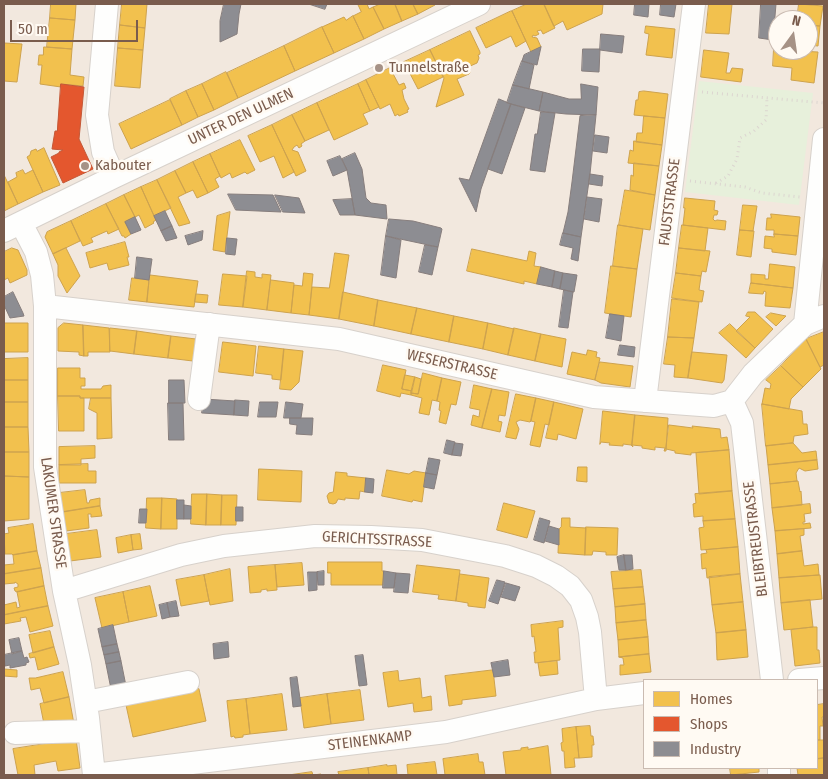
<!DOCTYPE html>
<html>
<head>
<meta charset="utf-8">
<style>
  body { margin:0 }
  #map { position:relative; width:828px; height:779px; overflow:hidden; background:#f9f5f0; font-family:"Fira Sans Condensed",sans-serif }
  canvas { display:block }
  .frame { position:absolute; inset:0; border:5px solid #7a5c4d; pointer-events:none }
  .legend { position:absolute; left:643px; top:679px; width:175px; height:90px; box-sizing:border-box; background:#fffaf3; border:1px solid #cabbb1; margin:0; padding:6px 9px; list-style:none; font-size:15px; color:#7a5c4d }
  .legend li { display:flex; align-items:center; gap:10px; height:25px }
  .legend b { width:25px; border:1px solid #cabbb1 }
  .north { position:absolute; left:768px; top:10px; width:50px; height:50px; box-sizing:border-box; background:#fffaf3; border:1px solid #cabbb1; border-radius:50%; rotate:14deg; font-size:14px; font-weight:700; line-height:20px; text-align:center; color:#7a5c4d }
  .north::after { content:''; display:block; margin:auto; width:18px; height:22px; background:#a69286; clip-path:polygon(50% 0,100% 100%,50% 72%,0 100%) }
  .scale { position:absolute; left:10px; top:20px; width:128px; height:22px; box-sizing:border-box; border:2px solid #7a5c4d; border-top:0; padding-left:6px; font-size:15px; line-height:18px; white-space:nowrap; color:#7a5c4d; -webkit-text-stroke:4px #fffaf3; paint-order:stroke }
</style>
</head>
<body>
<div id="map">
<canvas width="828" height="779"></canvas>
<div class="frame"></div>
<ul class="legend">
<li><b style="height:14px;background:#f2c14e"></b>Homes</li>
<li><b style="height:14px;background:#e4572e"></b>Shops</li>
<li><b style="height:14px;background:#8d8d92"></b>Industry</li>
</ul>
<div class="north">N</div>
<div class="scale">50 m</div>
</div>
<script>
const c = document.querySelector('canvas').getContext('2d');
c.lineJoin = 'round';
function paint(path, color) { c.fillStyle = color; c.fill(path, 'evenodd'); }
function trace(path, color, width, dash) { c.strokeStyle = color; c.lineWidth = width; c.lineCap = dash ? 'butt' : 'round'; c.setLineDash(dash || []); c.stroke(path); }
function label(font, color, halo, rows, align = 'center') {
  c.font = font + ' "Fira Sans Condensed",sans-serif'; c.lineWidth = 5; c.setLineDash([]); c.textBaseline = 'middle'; c.strokeStyle = halo; c.fillStyle = color; for (const [text, x, y, turn = 0] of rows) {
    c.save(); c.translate(x, y); c.rotate((+turn || 0) * Math.PI / 180); c.textAlign = isNaN(turn) ? turn : align; if (halo) c.strokeText(text, 0, 0); c.fillText(text, 0, 0); c.restore();
  }
}
paint(new Path2D(`
  M4 4H824V775H4ZM778 20H808V50H778ZM644 680H817V768H644Z`), '#f2e8de');
paint(new Path2D(`
  M699 81 813 93 799 205 685 192Z`), '#e7f0db');
const homes = new Path2D(`
  M51 4H76L75 20 50 18Z
  M122 4H147L145 28 120 25Z
  M358 4H367L369 9 373 7 384 29 364 39 353 16 361 12Z
  M378 4H395L402 21 384 29 373 7 378 5Z
  M395 4H413L418 14 402 21Z
  M413 4H436L435 5 418 14Z
  M527 4H544L555 28 543 34 541 30 537 31 539 34 535 36 533 35 532 37 537 38 541 47 531 52 512 11Z
  M544 4H603L602 14 567 30 563 21 554 26Z
  M709 4H732L729 34 706 33Z
  M799 4 823 6 820 26 808 25V20H797Z
  M511 11H512L526 41 516 47 511 36 486 48 476 28Z
  M353 16 364 39 334 53 322 27 344 17 346 20Z
  M50 18 75 20 72 49 47 47Z
  M120 25 145 28 143 50 118 48Z
  M808 25 820 26 818 46 808 45Z
  M646 26 675 29 672 58 646 55 649 34 645 33Z
  M322 27 334 53 295 71 284 46Z
  M470 31 480 52V54L478 55 479 58 477 63 468 67 470 72 469 74 457 79 464 95 436 107 444 78 430 50Z
  M4 43 22 44 17 82 4 81Z
  M284 46 295 71 238 98 227 73Z
  M44 47 72 49 70 75 84 77 83 86 61 84V87L40 84 42 65H38L39 55H43Z
  M118 48 143 50 140 88 115 86Z
  M774 48 778 49V50L818 52 814 83 791 80 792 68 773 66Z
  M430 50 443 77 418 89 404 62Z
  M704 50 729 53 726 73H730L732 68 743 69 741 82 701 77Z
  M390 68 399 85 404 83 406 88 402 90 404 99 409 109 407 110 408 112 399 116 398 114 395 116 390 104 380 109 366 80Z
  M226 72 238 98 214 110 202 84Z
  M366 80 379 107 370 111 358 84Z
  M202 84 214 110 198 117 186 91Z
  M358 84 370 111 363 114 368 124 334 140 317 103Z
  M186 91 198 117 182 125 170 99Z
  M644 91 668 94 665 118 634 115 636 100H638L639 92Z
  M170 100 182 125 131 149 119 124Z
  M317 103 329 130 305 141 292 115Z
  M292 115 305 141 301 144 302 146 299 148 297 145 294 147 292 150 298 152 306 171 296 176 272 125Z
  M644 116 665 118 662 145 636 142 637 133H642Z
  M272 125 294 172 283 178 274 156 260 162 248 136Z
  M240 140 255 170 247 174 245 172 232 178 230 173 221 178 210 154Z
  M634 141 662 145 659 166 628 163 630 150 633 151Z
  M44 148 60 185 43 192 27 157 30 155 31 151 36 149 37 151Z
  M210 154 220 176 215 179 219 187 208 193 193 162Z
  M193 162 208 193 197 198 193 190 186 193 175 171Z
  M634 163 659 166 655 195 630 190 631 175 633 176Z
  M23 170 25 174 33 170 43 192 18 204 8 182 17 177 16 173Z
  M175 171 186 193 178 197 190 223 179 226 157 180Z
  M5 177 18 204 4 211V178Z
  M157 180 171 208 154 216 141 187Z
  M141 187 156 220 153 222 154 223 145 228 139 215 135 217 124 195Z
  M625 190 655 195 650 230 619 225Z
  M124 195 135 217 125 222 131 234 125 238 124 236H122L106 204Z
  M685 198 715 201 714 210 718 211 717 215H714L713 219 715 221 717 220 726 221 725 230 683 225 685 208H684Z
  M106 204 119 229 108 234 107 231 91 238 93 242 83 246 71 221Z
  M743 205 757 206 753 231 740 230Z
  M230 212 225 252 213 250 217 216Z
  M771 214 800 217 798 236 774 234V230H766L767 218H771Z
  M71 221 80 241 53 254 45 237 47 232Z
  M618 225 643 229 637 269 613 266Z
  M682 225 708 228 705 251 679 248Z
  M740 230 754 231 751 257 737 255Z
  M774 234 798 236 796 255 772 252V249L764 248 765 236 774 237Z
  M125 242 129 257H127L129 265 109 270 107 263 90 268 86 253Z
  M12 248 18 250 27 270V275L10 283 8 278 4 280V252Z
  M66 248 80 276 67 293 58 276V265L53 254Z
  M679 248 710 251 706 272 702 271 701 276 676 273Z
  M472 249 527 261 529 251 536 253 534 266 541 267 537 284 524 281V284L467 271Z
  M335 253 349 255 339 319 309 315 312 287 329 288Z
  M770 264 795 267 793 288 751 283V274L765 275V279H768Z
  M611 266 637 269 631 317 605 313Z
  M247 271 255 272V277L262 278V274L271 275 267 310 243 307Z
  M304 273 313 274 309 315 291 313 294 285 302 286Z
  M676 273 701 276 699 290 704 291 702 302 672 298Z
  M223 274 247 276 243 307 219 305Z
  M150 275 198 281 194 307 147 302Z
  M132 278 149 280 147 302 129 300Z
  M271 280 294 283 291 313 267 310Z
  M751 283 793 288 790 308 765 306 766 292 764 291 763 294 749 293Z
  M343 292 378 300 374 326 339 319Z
  M196 294 208 295 207 303 195 302Z
  M672 299 699 302 694 338 668 337Z
  M378 300 417 308 411 334 374 326Z
  M417 308 454 316 449 342 411 334Z
  M748 312H755L773 329 755 348 736 331 750 317 746 316Z
  M771 313 786 316 776 326 766 317Z
  M454 316 488 323 483 349 449 342Z
  M4 323H28V352H4Z
  M64 323 83 325 84 356 79 355V352L58 351V328Z
  M488 323 514 329 508 355 483 349Z
  M730 324 755 348 746 358 719 333Z
  M83 325 109 328 110 352H88V356H84Z
  M110 328 137 331 134 354 110 351Z
  M514 328 541 334 535 361 508 355Z
  M137 331 171 336 168 358 134 354Z
  M824 332V365L820 367 806 339Z
  M541 334 566 339 562 367 535 361Z
  M171 336 204 340 201 362 168 358Z
  M668 337 694 338 688 378 674 377 675 365 664 364Z
  M806 339 821 369 803 387 781 366Z
  M223 342 256 346 253 376 219 372Z
  M259 346 284 349 281 380 272 379V375L256 373Z
  M284 349 303 351 299 382 291 390 280 389Z
  M588 350 597 352 596 357 600 358 595 380 567 374 572 352 586 355Z
  M692 352 727 355 724 380 722 383 688 378Z
  M28 358V380H4V359Z
  M600 362 633 366 630 387 601 383 595 380Z
  M383 365 406 370 402 389 412 391 411 395 401 393 400 397 377 391Z
  M781 366 803 387 791 399 789 409 762 404 765 388 770 389 771 384 766 380Z
  M58 368H80V378H85V386H81V389H101L103 386 111 385V398H80V396H58Z
  M423 373 442 378 437 401 432 400 429 415 419 413 422 398 411 395V393L418 394Z
  M405 375 415 377 412 391 402 389Z
  M415 377 421 379 418 394 411 393Z
  M442 378 461 382 456 405 451 404 446 424 439 422 441 411 439 410 440 402 437 401Z
  M4 380H28V402H4Z
  M474 385 492 389 482 428 471 425 473 415 479 417 480 410 470 408Z
  M492 389 509 392 505 416 499 415 498 421 502 422 500 432 482 428Z
  M516 394 536 398 531 421 530 422 520 420 516 422 519 429 516 439 506 437Z
  M58 396H80V398H84V431H59Z
  M91 398H111L112 438 97 439V413L89 409Z
  M536 398 554 402 549 425 545 424 540 447 530 445 535 422 531 421Z
  M4 402H28V427H4Z
  M554 402 583 409 576 439 558 434 557 440 546 438Z
  M762 404 802 411 803 424H807L808 434 794 436 793 443 766 446Z
  M603 411 635 415 632 445 633 447 631 445 623 444V446L609 445 610 443 601 442 600 444Z
  M635 415 668 418 666 451H664L665 448 655 447V450L642 448V446L632 445Z
  M669 425 693 428 692 426 720 429 721 438 727 437 729 450 691 453V455L675 453V451L666 449Z
  M4 427H28L29 452H4Z
  M793 443 802 453 816 451 817 460 768 465 766 446Z
  M95 446V458L81 459V465H59V447Z
  M729 450 732 491 699 494 696 453Z
  M4 452H29V477L4 476Z
  M817 460 818 469 805 471 799 468 796 473 797 481 770 484 768 465Z
  M88 464V471H96V483H59V465Z
  M578 467H587V482L577 481Z
  M259 469 302 471 301 502 258 500Z
  M387 470 409 474 414 471 426 473 422 502 413 500 412 502 382 496Z
  M336 472 347 473V476L366 478 365 492 360 491 359 499 345 498V500L338 499 336 503 333 504 329 503 327 496 329 493 333 492Z
  M4 476 29 477V519L4 521Z
  M797 481H798L800 492 801 491 802 505 772 508 770 484Z
  M85 490 87 503H89L90 500 100 498V506L63 512 59 493Z
  M732 491 735 519 703 521V516L694 517 693 504 696 503 695 494Z
  M192 494H207L206 525 191 524Z
  M207 494 222 495 221 525H206Z
  M222 495H237L236 525H221Z
  M147 498H162L161 529 146 528Z
  M162 498 177 499V529H161Z
  M504 503 535 511 527 538 497 530Z
  M810 504 811 513 804 514 805 522H803V524L810 523 811 528 775 531 772 508Z
  M100 506 102 516 91 517V514H88L89 528 66 531 63 512Z
  M562 518H570V527L586 528 585 555 558 553 559 529 561 527Z
  M735 519 738 547 701 550 699 528 704 527 703 521Z
  M33 524 37 551 13 555 12 554H5L4 534 9 533 8 528Z
  M586 527 618 528 617 555H606V552L593 551 592 555H585Z
  M804 529V535L800 536 802 551 777 554 775 531Z
  M97 530 101 557 70 561 66 534Z
  M140 534 142 549 133 550 131 535Z
  M131 535 133 550 118 553 116 538Z
  M738 547 740 574 707 578 706 568 702 569 701 554 707 553 706 550Z
  M37 551 41 568 4 574V565L14 564 13 555Z
  M802 551 804 566 818 564 819 575 779 578 777 554Z
  M328 562H382V571H384L383 585H331V573H328Z
  M302 563 304 585 277 587 275 565Z
  M275 565 277 590 267 591V589L261 590V592L250 593 248 567Z
  M417 565 460 570 456 601 438 599 439 595 413 592Z
  M41 568 44 586 17 592 15 591 14 588 18 587V584L15 582V583L4 584V574Z
  M230 569 233 601 210 605 204 575Z
  M641 570 643 587 613 589 611 572Z
  M460 574 489 578 485 608 468 606V603L456 601Z
  M740 574 743 602 712 605 709 577Z
  M204 575 209 601 181 606 176 580Z
  M819 575H820L822 599 781 603 779 578Z
  M44 586 48 606 4 615V605L16 602 17 608 20 607 17 592Z
  M150 586 157 616 129 622 123 592Z
  M643 587 645 604 615 607 613 589Z
  M123 592 129 622 102 628 95 598Z
  M810 600 813 627 784 630 781 603Z
  M743 602 746 630 716 633 712 605Z
  M645 604 646 620 616 623 615 607Z
  M48 606 53 626 30 632 26 617 20 618 21 621 4 624V615Z
  M646 620 648 637 618 640 616 623Z
  M563 621V627L558 628 560 660 535 663 534 652H536L534 636 532 637 531 625Z
  M813 627H817V650H819L820 663 795 666 791 630Z
  M746 630 748 657 717 660 716 633Z
  M50 631 54 647 33 653 29 635Z
  M648 637 649 654 619 657 618 640Z
  M54 647 59 664 38 670 35 657 30 658 29 654Z
  M649 654 651 672 620 675V665H624L623 658 619 657Z
  M557 661 558 674 540 676 538 663Z
  M4 669 17 670V677L4 676Z
  M492 670H493L496 696 462 700V704L449 706 445 676Z
  M398 671 399 681 420 678 422 698 431 696 432 710 414 712 413 703 388 707 383 673Z
  M63 672 69 697 44 703 40 688 31 690 29 678H35Z
  M199 689 206 721 133 737 126 705Z
  M360 690 364 720 331 724 327 694Z
  M282 694 287 730 250 734 246 699Z
  M327 694 331 724 304 728 300 698Z
  M69 697 74 724 45 729 40 704Z
  M246 699 250 734 243 735V737L235 738 234 736 231 737 227 701Z
  M824 704V717H822L823 726H820V740H817V705Z
  M590 726 591 736H593L594 745H592V757L579 758 576 727Z
  M576 727 579 758H574L575 767 565 768 564 751H562L561 743 563 742 562 729Z
  M76 739 80 768 58 771 56 761 34 765 35 775H18L13 749Z
  M817 740H824V758L817 759Z
  M548 746 551 775H506L503 752 521 750V748L528 747V749Z
  M478 754 479 762H483L485 775H445L443 759Z
  M824 758V775H798L797 768H817V759Z
  M435 762 437 775H408L407 765Z
  M387 765V766L396 765 397 775H369L368 768Z
  M368 768 369 775H339L338 772Z
  M730 768H759V772L731 775Z
  M312 772 313 775 321 774 322 775H289Z`);
paint(homes, '#f2c14e');
trace(homes, '#cea34e', 1);
const shops = new Path2D(`
  M61 84 84 87 79 139 93 169 63 183 51 157 59 153V152L63 150 52 149 55 131H57Z`);
paint(shops, '#e4572e');
trace(shops, '#c45837', 1);
const industry = new Path2D(`
  M224 4H241L239 14 237 34 220 42V21Z
  M309 4H327L325 9Z
  M635 4H649L648 17 634 15Z
  M661 4H676L674 17 660 15Z
  M761 4H776L773 40 759 38Z
  M601 34 624 36 622 53 600 50Z
  M541 47 537 65 522 61 524 55Z
  M583 49H600L599 72 582 71Z
  M522 61 534 65 529 89 513 85Z
  M581 84 598 87 596 115 566 114 539 111 543 92 569 99H581Z
  M513 85 543 92 539 111 507 103Z
  M499 99 511 104 481 189 476 212 459 178 469 180Z
  M511 104 525 108 502 174 488 169Z
  M541 112 555 113 545 172 530 170 535 134H537Z
  M596 115 590 174 581 237 563 233 568 212 572 182 580 116Z
  M595 135 609 137 607 153 593 151Z
  M355 153 362 169 366 198 371 203 386 205 387 219 355 215 347 170 342 159Z
  M340 156 347 170 333 176 327 161Z
  M590 174 603 176 602 186 589 184Z
  M228 194 273 195 281 212 236 210Z
  M275 195 299 198 305 213 283 212Z
  M587 197 602 199 599 222 584 219Z
  M352 199 355 215H340L333 200Z
  M165 211 172 226 161 231 154 216Z
  M135 217 141 230 131 234 125 222Z
  M389 219 413 221 441 228 442 229 438 247 386 236Z
  M172 226 177 238 166 241 161 231Z
  M203 231 202 240 188 245 185 236Z
  M563 233 581 237 578 261 571 259 573 248 560 245Z
  M386 236 401 240 396 278 381 275Z
  M227 238 237 239 235 255 226 254Z
  M425 245 438 247 432 275 419 272Z
  M137 257 152 259 149 280 135 278Z
  M541 267 555 271 552 287 537 284Z
  M555 271 563 273 560 289 552 287Z
  M563 273 577 275 574 292 560 289Z
  M564 290 573 292 568 328 559 327Z
  M13 292 23 313 24 316 10 318 4 305V297Z
  M610 314 624 316 621 341 606 338Z
  M620 345 635 347 634 357 618 355Z
  M169 380H184L185 403H169Z
  M204 399 235 401 234 415 202 413Z
  M235 400 249 401 248 416 234 415Z
  M260 402H278L276 417H258Z
  M286 402 303 404 301 418H284Z
  M168 403H183L184 440H169Z
  M290 418H313L312 435 296 434 297 425 290 424Z
  M447 440 455 442 452 455 444 453Z
  M455 443 463 444 461 456 452 455Z
  M429 458 440 460 437 475 426 473Z
  M426 473 437 475 434 489 424 487Z
  M366 478 374 479 373 493 365 492Z
  M177 500H184V519H177Z
  M184 505 191 506V519H184Z
  M236 507H243V521H236Z
  M140 509H147L146 523H139Z
  M540 518 550 521 544 543 534 540Z
  M549 526 559 529V545L545 541Z
  M624 555H632L633 569 626 570Z
  M624 555 626 570H619L617 557Z
  M324 571V585H318L317 572Z
  M384 571 396 573 394 588H383Z
  M308 572H317V590L309 591Z
  M396 573 410 574 408 593 394 592Z
  M497 580 505 582 498 604 489 601Z
  M506 583 520 587 515 601 501 597Z
  M176 601 179 616 170 617 167 603Z
  M167 603 170 617 162 619 159 605Z
  M113 625 117 644 102 647 98 629Z
  M19 638 22 651 12 654 9 640Z
  M228 642 229 657 214 659 213 644Z
  M117 644 119 652 104 655 102 647Z
  M22 651 24 658 27 657 29 662 26 663V665L10 668V665L5 666 4 655Z
  M119 652 121 661 106 664 104 655Z
  M363 655 367 685 359 686 355 656Z
  M508 660 510 675 494 677 491 663Z
  M121 661 127 691 112 694 106 664Z
  M297 677 301 706 293 707 290 678Z`);
paint(industry, '#8d8d92');
trace(industry, '#877e7d', 1);
const minor = new Path2D(`
  M107 4 97 115 103 152 114 177
  M21 223 36 252 42 275 45 306V467L64 591 80 665 88 718 94 775
  M4 231 114 177 479 4
  M45 306 339 339 594 397 714 406 732 401 753 374 805 324 824 316
  M805 324 824 139
  M199 399 209 324
  M645 401 694 4
  M732 401 742 423 772 680
  M64 591 181 555 224 546 315 536 371 537 422 540 505 556 536 566 556 576 570 586 581 600 587 617 590 632 596 699
  M799 680 824 678
  M86 702 188 682
  M15 733 89 731
  M779 768V775
  M94 775 446 732 596 699 644 693`);
trace(minor, '#d7d1cb', 24);
trace(new Path2D(`
  M702 92 824 103
  M690 181 745 187 762 193 800 197
  M716 183 728 176 737 159 740 138 754 131 766 120 767 98`), '#dcd5d0', 3, [1, 4]);
trace(minor, '#fefefd', 22);
for (const [x, y, r, color] of [
  [379,68,5,"#a69286"],
  [85,166,5,"#a69286"]
]) { const dot = new Path2D(); dot.arc(x, y, r, 0, 2 * Math.PI); c.fillStyle = color; c.fill(dot); trace(dot, '#fffaf3', 2); }
label('15px', '#7a5c4d', '#fffaf3', [
  ["Tunnelstraße",389,68],
  ["Kabouter",95,166]
], 'left');
label('15px', '#7a5c4d', '#fffaf3', [
  ["UNTER DEN ULMEN",241,117,-25],
  ["FAUSTSTRASSE",670,202,-83],
  ["WESERSTRASSE",452,365,13],
  ["LAKUMER STRASSE",53,513,82],
  ["BLEIBTREUSTRASSE",756,539,-97],
  ["GERICHTSSTRASSE",377,540,3],
  ["STEINENKAMP",370,741,-7]
]);
</script>
</body>
</html>
